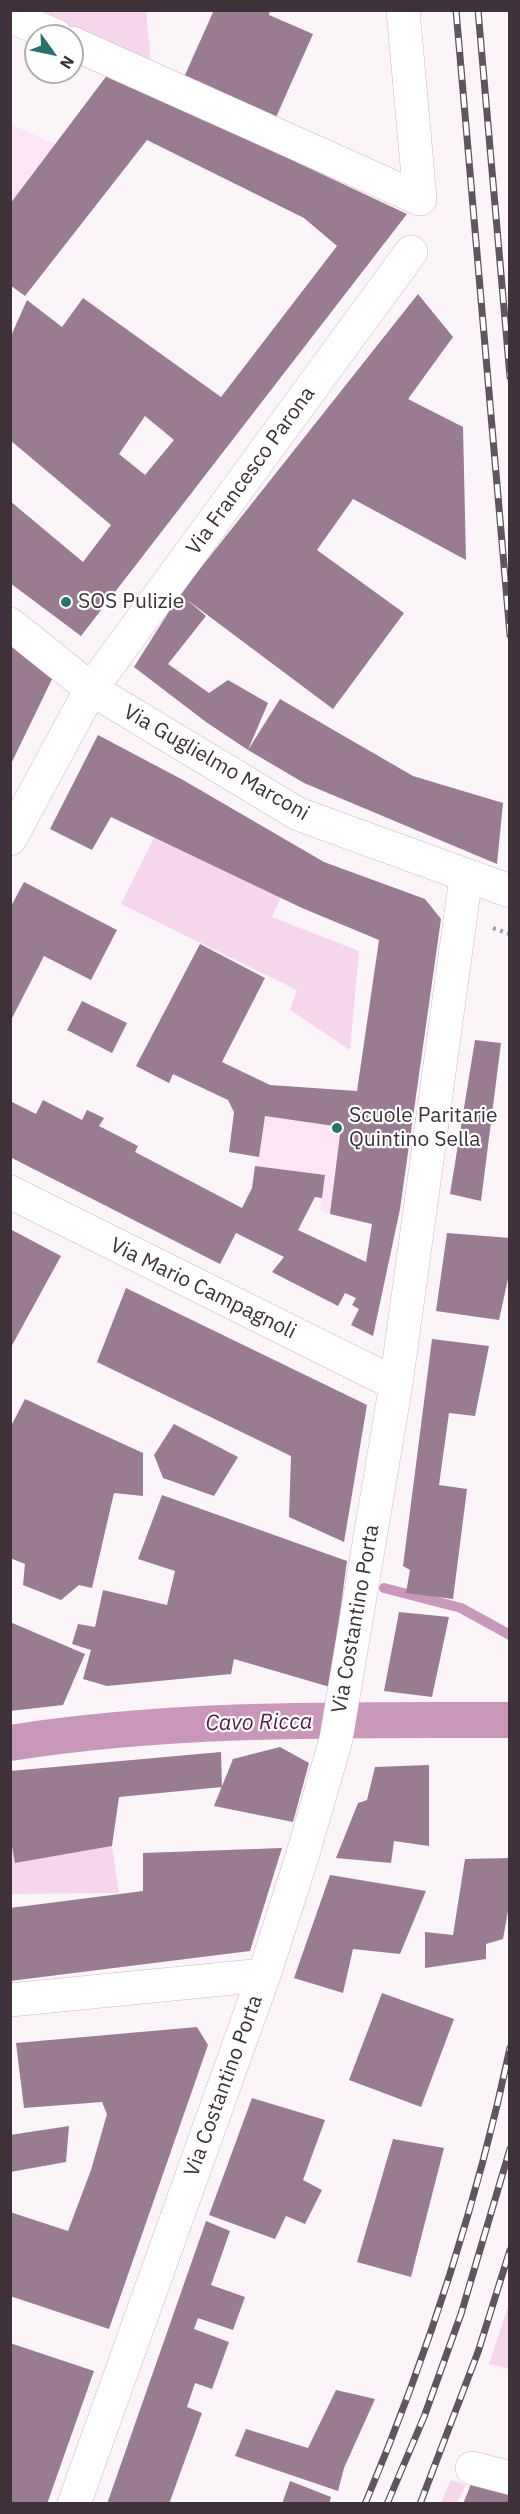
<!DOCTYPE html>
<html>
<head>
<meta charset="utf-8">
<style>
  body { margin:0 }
  #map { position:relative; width:520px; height:2514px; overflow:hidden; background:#fbf5f9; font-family:"IBM Plex Sans",sans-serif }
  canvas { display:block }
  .frame { position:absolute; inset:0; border:12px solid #3e313a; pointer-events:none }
  .north { position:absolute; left:24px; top:24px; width:60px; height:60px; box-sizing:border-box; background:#fff; border:2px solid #b2adb0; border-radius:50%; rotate:123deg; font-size:16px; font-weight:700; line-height:24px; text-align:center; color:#3e313a }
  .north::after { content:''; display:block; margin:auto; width:21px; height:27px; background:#29726b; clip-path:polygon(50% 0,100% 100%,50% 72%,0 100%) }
</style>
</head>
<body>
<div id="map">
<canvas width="520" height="2514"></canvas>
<div class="frame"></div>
<div class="north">N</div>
</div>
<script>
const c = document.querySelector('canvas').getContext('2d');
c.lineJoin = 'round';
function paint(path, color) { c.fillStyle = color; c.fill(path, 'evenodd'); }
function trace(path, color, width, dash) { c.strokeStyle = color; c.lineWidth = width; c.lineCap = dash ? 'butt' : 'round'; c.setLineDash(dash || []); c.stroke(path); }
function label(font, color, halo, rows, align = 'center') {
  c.font = font + ' "IBM Plex Sans",sans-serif'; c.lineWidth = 4.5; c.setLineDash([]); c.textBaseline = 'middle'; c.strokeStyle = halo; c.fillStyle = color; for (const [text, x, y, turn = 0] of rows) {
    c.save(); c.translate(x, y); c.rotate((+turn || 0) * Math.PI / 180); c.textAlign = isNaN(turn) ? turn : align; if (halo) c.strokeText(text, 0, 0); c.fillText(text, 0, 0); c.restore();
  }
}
paint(new Path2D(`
  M11 125 56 144 11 204Z
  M269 1086 357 1091 416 1099 400 1209 373 1207 372 1224 330 1214 320 1210 322 1198 255 1167 259 1157Z`), '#fde5f6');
paint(new Path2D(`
  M15 11H146L152 73Z
  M154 838 281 897 272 917 359 951 350 1050 290 1010 297 990 121 904Z
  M10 1836 15 1863 112 1846 119 1893 11 1894Z
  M509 2303V2369L489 2364Z
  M451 2480 466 2485 457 2503H441Z`), '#f6d6ed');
trace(new Path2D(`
  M384 1588 461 1608 510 1635`), '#c897ba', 10);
trace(new Path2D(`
  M10 1743C176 1717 342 1720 510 1720`), '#c897ba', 36);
paint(new Path2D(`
  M214 10H270L269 15 313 34 273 124 181 84Z
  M108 74 407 214 81 636 10 583V501L83 562 111 525 10 440V338L27 300 62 327 83 298 221 397 337 246 304 218 147 140 25 296 10 285V204ZM145 416 174 440 145 475 119 454Z
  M418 294 453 337 408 399 463 427 466 560 353 499 317 550 404 613 333 709 186 599 206 616 168 664 209 693 228 680 268 703 248 750 280 699 413 776 503 803 497 864 304 783 248 750 206 722 134 667 180 594Z
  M10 645 53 677 10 766Z
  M98 735 183 780 324 862 425 899 441 919 400 1209 373 1336 351 1325 359 1309 352 1305 356 1298 345 1293 338 1306 272 1272 284 1257 236 1233 220 1264 10 1157V1101L36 1114 43 1100 82 1120 87 1110 104 1118 99 1126 138 1146 135 1152 242 1208 252 1188 255 1166 325 1175 322 1198 315 1197 298 1230 366 1262 372 1224 330 1214 341 1127 265 1116 259 1157 229 1152 234 1112 228 1100 173 1074 169 1083 136 1066 200 944 265 978 222 1062 270 1085 357 1091 379 940 302 908 111 817 92 850 50 829Z
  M24 882 117 930 91 980 44 956 10 1022V908Z
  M82 1001 127 1023 112 1053 67 1030Z
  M475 1040 501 1043 481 1201 450 1194Z
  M10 1229 61 1256 10 1349Z
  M447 1233 510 1238V1270L499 1320 436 1311Z
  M126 1288 367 1405 344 1542 289 1517 291 1456 97 1362Z
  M432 1339 489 1346 475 1416 449 1413 439 1485 467 1489 453 1599 406 1593 410 1570 403 1566Z
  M25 1399 143 1453V1496L114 1493 92 1588 79 1585 61 1600 23 1585 25 1564 10 1558V1428Z
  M174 1424 238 1457 214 1496 163 1478 154 1455Z
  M162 1495 347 1561 330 1687 234 1659 231 1674 107 1686 83 1679 91 1650 72 1644 78 1624 95 1627 103 1590 167 1605 175 1571 138 1559Z
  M399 1612 449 1617 432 1697 384 1691Z
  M10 1622 85 1654 63 1705 10 1711Z
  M280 1747 309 1763 293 1822 214 1806 233 1759Z
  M221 1752 222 1787 119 1797 112 1846 15 1863 10 1836V1771Z
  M429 1765V1846L394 1841 391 1863 336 1858 358 1803 367 1800 375 1767Z
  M282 1848 250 1951 10 1981V1908L143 1891V1853Z
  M510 1858V1900L503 1939 486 1944V1959L425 1968V1932L453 1935 465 1859Z
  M330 1875 426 1891 400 1954 353 1949 343 1993 294 1978Z
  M382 1993 454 2019 421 2107 349 2080Z
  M197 2027 208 2045 109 2329 10 2296V2212L68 2231 91 2170 107 2114 102 2102 24 2108 16 2043Z
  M252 2098 325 2120 303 2180 322 2190 305 2224 286 2216 275 2239 209 2215Z
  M69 2126 66 2162 10 2172V2135Z
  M393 2139 444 2148 411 2277 357 2262Z
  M206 2221 230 2231 211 2285 245 2297 233 2330 198 2318 194 2329 229 2342 212 2389 195 2383 187 2407 202 2413 169 2504H107Z
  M10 2343 94 2371 47 2504H10Z
  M336 2390 375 2399 344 2468 338 2491 235 2456 246 2429 308 2448Z
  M473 2479 510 2489V2504H463Z
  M290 2481 331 2497 329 2504H282Z`), '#997c91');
const minor = new Path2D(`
  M10 16 56 36
  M72 43 420 199 403 10
  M10 624 91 689 298 814 510 891
  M10 839 91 689 411 252
  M10 1192 396 1384
  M10 2000 264 1975
  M472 2468 510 2478
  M74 2504 264 1975 302 1857 336 1739 396 1384 466 877`);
trace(minor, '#d5b6cc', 34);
trace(new Path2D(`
  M493 928 510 934`), '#a59ca3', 4, [3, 4.5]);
trace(minor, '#fff', 33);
const rail = new Path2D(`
  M456 10 510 635
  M478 10 510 377
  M365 2504C427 2356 477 2204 510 2048
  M387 2504 424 2417 461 2314 510 2149
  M420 2504 478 2352 510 2250`);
trace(rail, '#61555d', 7);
trace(rail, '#fff', 4.5, [14]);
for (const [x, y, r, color] of [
  [66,602,6,"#29726b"],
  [337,1128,6,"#29726b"]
]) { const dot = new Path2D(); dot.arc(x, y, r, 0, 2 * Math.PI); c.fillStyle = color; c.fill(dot); trace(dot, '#fff', 2); }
label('21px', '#3e313a', '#fff', [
  ["Via Francesco Parona",251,471,-54],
  ["Via Guglielmo Marconi",216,763,30],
  ["Via Mario Campagnoli",203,1289,26],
  ["Via Costantino Porta",356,1619,-80],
  ["Via Costantino Porta",224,2086,-70]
]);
label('21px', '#3e313a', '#fff', [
  ["SOS Pulizie",78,602],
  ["Scuole Paritarie",349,1116],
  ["Quintino Sella",349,1140]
], 'left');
label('italic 22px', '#561c4a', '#fff', [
  ["Cavo Ricca",259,1723,-1]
]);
</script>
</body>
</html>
